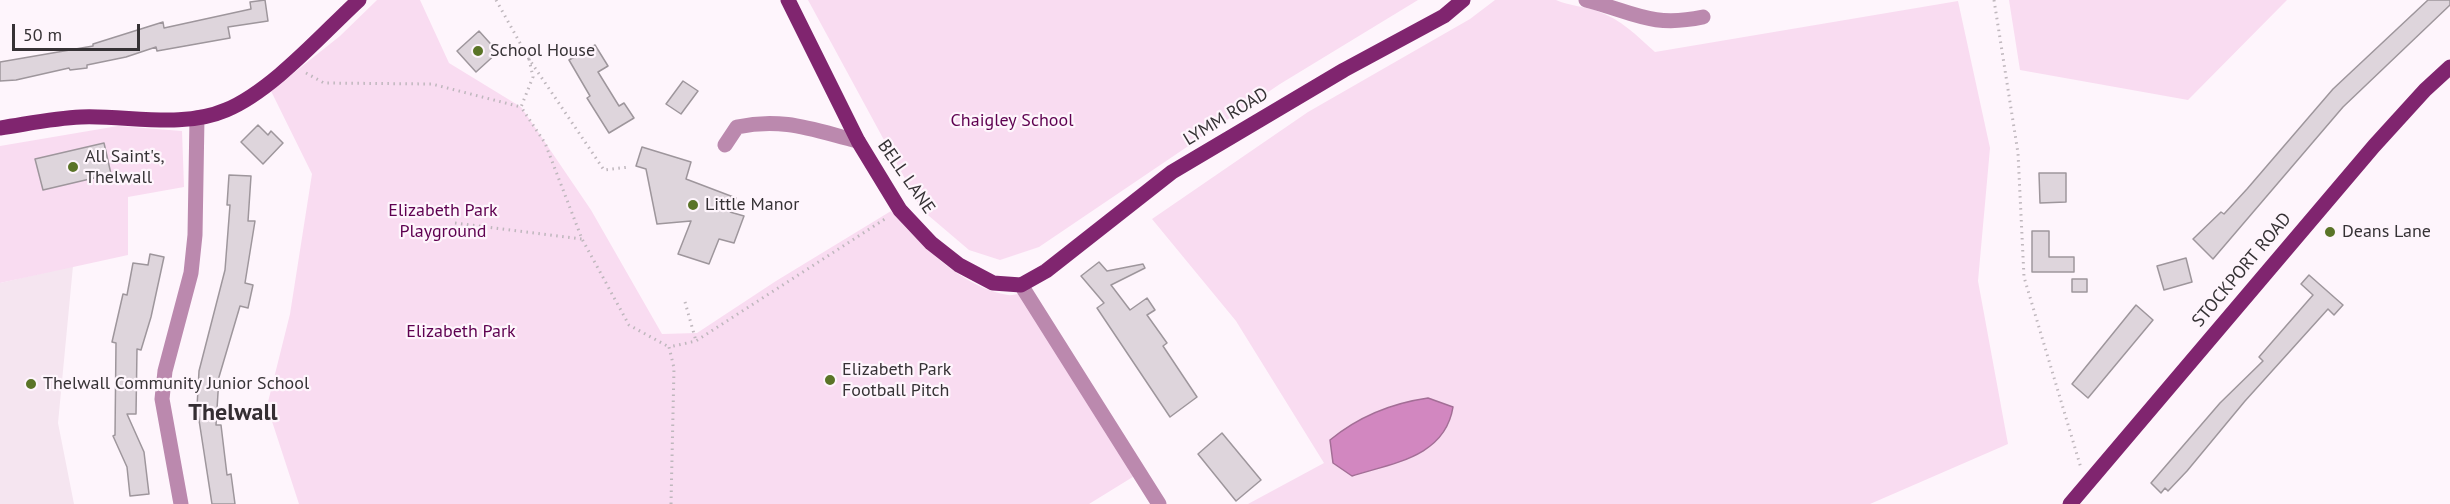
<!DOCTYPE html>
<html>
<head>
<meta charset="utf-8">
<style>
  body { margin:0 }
  #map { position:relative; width:2450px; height:504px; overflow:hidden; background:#fef5fc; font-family:"PT Sans",sans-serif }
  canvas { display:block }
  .scale { position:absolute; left:12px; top:24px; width:128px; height:27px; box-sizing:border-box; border:3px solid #363235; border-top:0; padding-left:8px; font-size:18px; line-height:21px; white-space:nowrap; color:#363235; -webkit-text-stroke:4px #fef5fc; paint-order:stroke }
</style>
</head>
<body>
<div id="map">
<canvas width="2450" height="504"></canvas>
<div class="scale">50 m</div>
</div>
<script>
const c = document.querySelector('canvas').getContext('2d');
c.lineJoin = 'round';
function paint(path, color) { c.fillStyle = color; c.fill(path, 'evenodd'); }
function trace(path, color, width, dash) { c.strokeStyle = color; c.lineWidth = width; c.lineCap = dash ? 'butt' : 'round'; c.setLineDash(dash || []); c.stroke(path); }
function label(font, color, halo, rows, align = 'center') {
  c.font = font + ' "PT Sans",sans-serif'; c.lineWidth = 4.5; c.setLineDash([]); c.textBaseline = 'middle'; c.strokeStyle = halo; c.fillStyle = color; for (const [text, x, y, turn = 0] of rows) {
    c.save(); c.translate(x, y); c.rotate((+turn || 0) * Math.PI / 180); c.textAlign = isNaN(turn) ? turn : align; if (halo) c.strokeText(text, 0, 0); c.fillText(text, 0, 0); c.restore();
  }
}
paint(new Path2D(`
  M73 266 58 423 74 504H0V283Z`), '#f5e5f0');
paint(new Path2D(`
  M377 0H420L449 63 521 107 591 210 662 334 697 333 776 281 891 211C920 244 962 288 1008 295 1015 296 1024 291 1031 289L1136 475 1089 504H299L267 406 290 314 312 174 271 91 340 36Z
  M808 0H1418L1280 84 1039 247 1000 260 969 250 922 210Z
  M1495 0H1556C1569 6 1584 6 1597 11 1621 19 1637 36 1655 52L1958 1 1990 148 1978 281 2008 444 1870 504H1248L1324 463 1236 321 1152 219 1308 112 1470 19Z
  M2009 0H2287L2188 100 2020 70Z
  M118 126 182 131 184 187 128 197V255L0 283V146Z`), '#f9dcf1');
const water = new Path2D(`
  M1428 398 1453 407C1445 457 1393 463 1352 476L1333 463 1330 440C1358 417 1393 403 1428 398Z`);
paint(water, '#d287c0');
trace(water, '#a36e96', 1.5);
const building = new Path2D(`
  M265 0 268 21 228 27 230 38 157 51 156 47 126 57 87 65V68L70 70 69 68 16 80 0 81V62L93 46V44L163 22 164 28 251 9 250 2Z
  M2428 0H2450V5L2343 107 2213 259 2193 239 2221 212 2224 214 2247 189 2333 89Z
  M479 31 498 52 476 72 457 51Z
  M595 45 608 66 598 72 619 106 624 103 634 118 609 133 587 98 590 96 569 60Z
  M683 81 698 91 681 114 666 104Z
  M258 125 268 135 271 131 283 143 263 164 241 142Z
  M104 143 111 174 43 190 35 159Z
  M642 147 691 162 686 179 736 198 730 212 744 216 734 243 719 239 709 264 678 254 691 221 657 224 646 169 636 166Z
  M2039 173H2066V202L2040 203Z
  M229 175 251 176 248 221H255L245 283 253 285 248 308 240 306 219 377 216 425H221L227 475 231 474 235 504H212L197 407 199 371 225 270 230 205H227Z
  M2032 231H2049V257H2074V272H2032Z
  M150 254 164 257 151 317 141 350 137 349 136 414H127L144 452 149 494 130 496 127 467 113 436 115 435 116 343 112 342 123 294 127 295 133 263 148 265Z
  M2186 258 2192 282 2164 290 2157 266Z
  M1099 262 1107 271 1143 264 1145 268 1111 285 1130 310 1147 298 1155 310 1147 315 1167 343 1163 346 1197 397 1170 417 1097 308 1104 303 1081 276Z
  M2309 275 2343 305 2334 315 2328 309 2245 401 2187 471 2168 491 2165 488 2161 493 2151 483 2220 403 2263 361 2259 357 2313 295 2301 284Z
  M2072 279H2087V292H2072Z
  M2136 305 2153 320 2088 398 2072 384Z
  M1222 433 1261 480 1236 501 1198 454Z`);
paint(building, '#ded5dc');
trace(building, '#9e969c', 1.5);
trace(new Path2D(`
  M496 0 529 59 604 170 629 167
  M1994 0 2018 153 2024 277 2081 468
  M529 59 533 77 521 107 545 143 582 239 629 325 669 347
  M306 73 324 83 432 84 521 107
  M455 223 582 239
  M685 302 696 341
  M671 504 674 368 669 347 696 341 888 217`), '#bfb7bd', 3, [1.5, 4.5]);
trace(new Path2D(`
  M1586 0C1633 12 1651 28 1703 17
  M725 145 737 127C783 117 813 130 858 141
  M1021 285 1159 504
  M181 504 162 399 165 371 191 273 195 235 197 118`), '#bb89ae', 15);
trace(new Path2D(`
  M788 0 858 141 900 210 931 243 959 265 993 283 1021 285 1046 271 1172 172 1344 70 1444 16 1463 0
  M0 128C27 124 54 118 81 117 128 115 182 129 226 110 272 91 322 34 359 0
  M2070 504 2374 146 2425 90 2450 67`), '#80256f', 15);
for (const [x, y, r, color] of [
  [478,51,6,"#5a7427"],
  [73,167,6,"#5a7427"],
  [693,205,6,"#5a7427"],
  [2330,232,6,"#5a7427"],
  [830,380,6,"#5a7427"],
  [31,384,6,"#5a7427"]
]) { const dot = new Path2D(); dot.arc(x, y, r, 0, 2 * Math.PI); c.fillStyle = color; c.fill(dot); trace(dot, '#fef5fc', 2); }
label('18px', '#363235', '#fef5fc', [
  ["School House",490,51],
  ["All Saint's,",85,157],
  ["Thelwall",85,178],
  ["Little Manor",705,205],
  ["Deans Lane",2342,232],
  ["Elizabeth Park",842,370],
  ["Football Pitch",842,391],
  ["Thelwall Community Junior School",43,384]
], 'left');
label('18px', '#363235', '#fef5fc', [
  ["LYMM ROAD",1226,117,-31],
  ["BELL LANE",906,177,55],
  ["STOCKPORT ROAD",2242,270,-50]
]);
label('18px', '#5e0050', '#fef5fc', [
  ["Chaigley School",1012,121],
  ["Elizabeth Park",443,211],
  ["Playground",443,232],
  ["Elizabeth Park",461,332]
]);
label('bold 24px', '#352e33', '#fef5fc', [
  ["Thelwall",233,413]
]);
</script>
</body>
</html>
